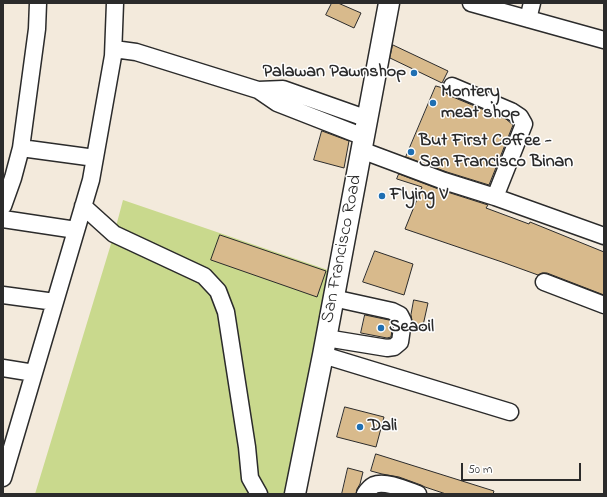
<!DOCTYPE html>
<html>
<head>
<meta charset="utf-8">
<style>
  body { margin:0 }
  #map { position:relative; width:607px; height:497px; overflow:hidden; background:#f3eadc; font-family:"Indie Flower",sans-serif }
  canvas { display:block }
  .frame { position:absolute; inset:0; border:4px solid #2b2b2b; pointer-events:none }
  .scale { position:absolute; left:461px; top:463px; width:120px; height:18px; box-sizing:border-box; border:2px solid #2b2b2b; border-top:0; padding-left:5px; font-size:12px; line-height:14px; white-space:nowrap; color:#2b2b2b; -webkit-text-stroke:3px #fff; paint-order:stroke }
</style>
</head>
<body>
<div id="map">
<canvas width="607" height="497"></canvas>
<div class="frame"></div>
<div class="scale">50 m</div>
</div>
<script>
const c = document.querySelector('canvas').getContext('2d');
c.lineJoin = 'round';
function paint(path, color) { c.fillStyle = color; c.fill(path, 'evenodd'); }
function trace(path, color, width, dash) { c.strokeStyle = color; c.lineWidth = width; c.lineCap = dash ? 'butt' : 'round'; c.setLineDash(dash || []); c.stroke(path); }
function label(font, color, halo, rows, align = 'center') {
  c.font = font + ' "Indie Flower",sans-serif'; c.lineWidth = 3; c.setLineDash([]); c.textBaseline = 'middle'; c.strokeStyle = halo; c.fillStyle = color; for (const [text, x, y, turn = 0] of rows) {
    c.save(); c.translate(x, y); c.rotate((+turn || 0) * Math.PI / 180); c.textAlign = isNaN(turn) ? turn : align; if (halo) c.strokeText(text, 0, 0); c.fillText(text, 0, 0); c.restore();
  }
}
paint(new Path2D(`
  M123 200 328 270 286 494H35L114 234Z`), '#c9d98d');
const building = new Path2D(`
  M332 3H338L361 13 354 28 326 15Z
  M393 45 448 71 442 83 390 58Z
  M436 86 443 88 445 92 448 95 506 119 513 125 489 185 447 172 406 157Z
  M322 131 349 141 344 168 314 160Z
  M399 174 441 190 488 205 486 208 529 224 530 222 604 252V295L547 273H542L538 275 502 262 405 229 422 187 397 179Z
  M220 235 326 271 317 297 211 260Z
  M375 251 413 264 404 295 363 282Z
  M414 300 428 303 422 330 412 328V322L411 315Z
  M365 315 389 320 393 322 391 337 387 338 361 333Z
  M345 407 384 417 376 447 337 437Z
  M376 454 494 491 493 494H446L425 487 421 485 399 477 382 474 371 471Z
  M348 468 363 472 360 484 357 489 356 494H342Z`);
paint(building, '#d8ba8c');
trace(building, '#2b2b2b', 1);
const minor = new Path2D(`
  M471 3 604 40
  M528 19 532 3
  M114 49 136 52 258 90 283 89 368 119
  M452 86 511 111 520 117 524 124 495 197
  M258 90 277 103 364 137
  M21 148 95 158
  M361 150 444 181 495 197 604 236
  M3 206 13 178 21 148 37 29 38 3
  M83 206 114 234 204 276 218 291 226 312 247 447 250 478 259 494
  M3 219 76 230
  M544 282 604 305
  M3 295 55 302
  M326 338 387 348 394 347 400 342 403 321 400 315 392 311 333 298
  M323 355 510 412
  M3 368 34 373
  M3 478 91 180 113 56 115 3
  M365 494C367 491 370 487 374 485 385 480 407 490 418 494`);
const major = new Path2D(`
  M295 494 323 355 389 3`);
trace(minor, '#2b2b2b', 19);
trace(major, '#2b2b2b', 23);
trace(minor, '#fff', 16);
trace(major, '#fff', 20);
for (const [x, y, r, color] of [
  [414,73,4,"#1f6fb2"],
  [433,103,4,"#1f6fb2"],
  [411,152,4,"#1f6fb2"],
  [382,196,4,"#1f6fb2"],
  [381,328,4,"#1f6fb2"],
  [360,427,4,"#1f6fb2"]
]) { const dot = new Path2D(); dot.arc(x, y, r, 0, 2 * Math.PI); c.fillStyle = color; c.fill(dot); trace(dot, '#fff', 1.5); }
label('bold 18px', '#2b2b2b', '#fff', [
  ["Palawan Pawnshop",406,73,"right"],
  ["Montery",441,93],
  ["meat shop",441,114],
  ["But First Coffee -",419,142],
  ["San Francisco Binan",419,163],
  ["Flying V",390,196],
  ["Seaoil",389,328],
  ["Dali",368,427]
], 'left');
label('18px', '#2b2b2b', '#fff', [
  ["San Francisco Road",343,249,-79]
]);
</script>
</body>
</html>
